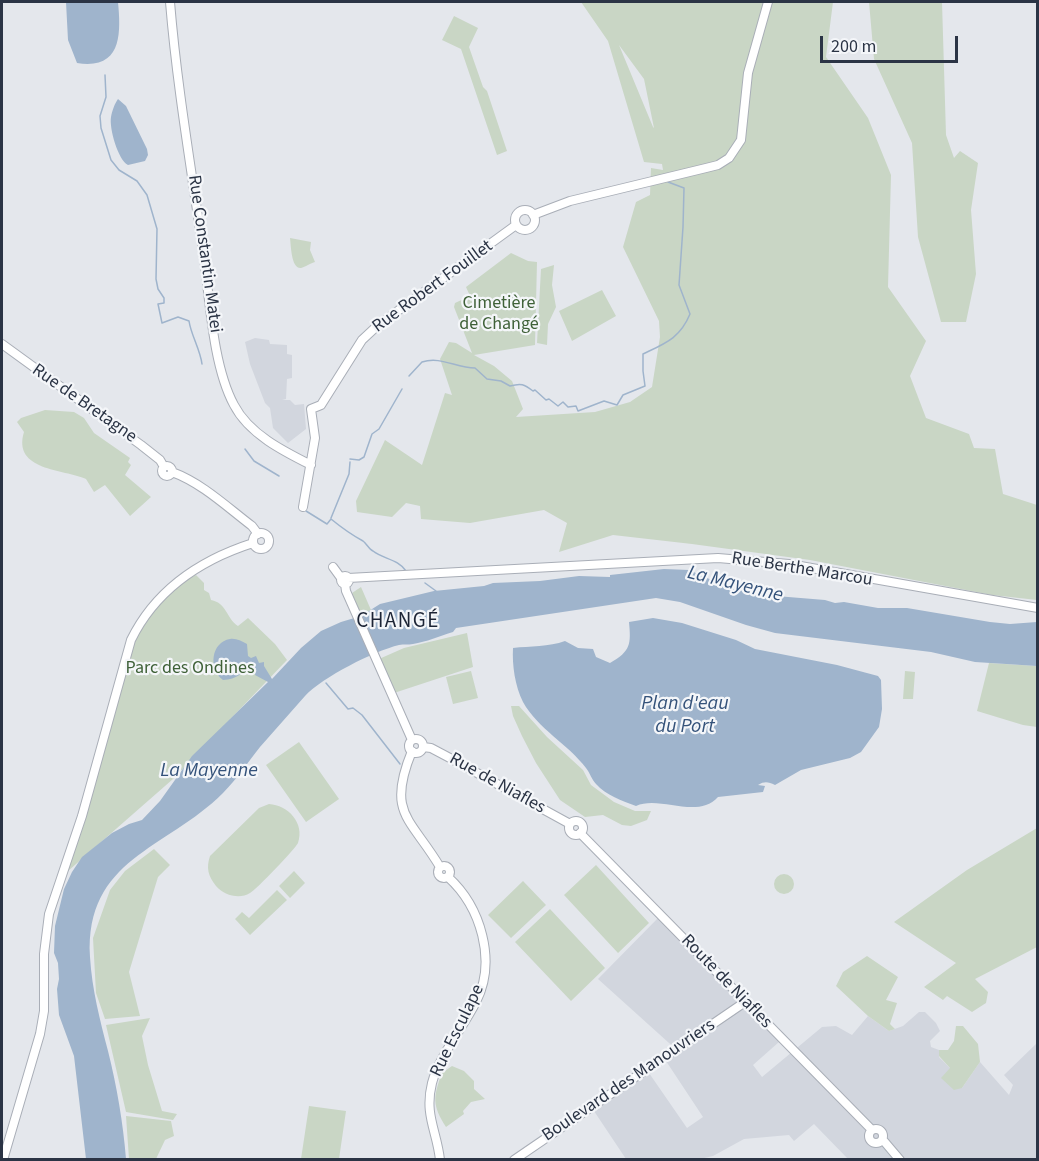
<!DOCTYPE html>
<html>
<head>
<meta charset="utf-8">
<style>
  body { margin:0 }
  #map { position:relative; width:1039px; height:1161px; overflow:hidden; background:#e4e7ec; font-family:"Source Sans 3",sans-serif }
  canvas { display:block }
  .frame { position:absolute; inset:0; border:3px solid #2b3445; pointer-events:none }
  .scale { position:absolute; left:820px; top:36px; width:138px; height:27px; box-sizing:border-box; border:3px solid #2b3445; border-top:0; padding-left:8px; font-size:18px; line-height:21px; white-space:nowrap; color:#2b3445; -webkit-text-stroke:4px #f4f6f9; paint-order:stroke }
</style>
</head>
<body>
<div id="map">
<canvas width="1039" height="1161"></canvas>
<div class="frame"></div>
<div class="scale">200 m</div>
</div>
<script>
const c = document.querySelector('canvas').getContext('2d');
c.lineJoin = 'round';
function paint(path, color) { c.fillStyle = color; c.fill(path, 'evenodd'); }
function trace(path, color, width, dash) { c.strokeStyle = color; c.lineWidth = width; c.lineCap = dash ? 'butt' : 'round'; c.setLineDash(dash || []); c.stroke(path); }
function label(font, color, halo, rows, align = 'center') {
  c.font = font + ' "Source Sans 3",sans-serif'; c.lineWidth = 4.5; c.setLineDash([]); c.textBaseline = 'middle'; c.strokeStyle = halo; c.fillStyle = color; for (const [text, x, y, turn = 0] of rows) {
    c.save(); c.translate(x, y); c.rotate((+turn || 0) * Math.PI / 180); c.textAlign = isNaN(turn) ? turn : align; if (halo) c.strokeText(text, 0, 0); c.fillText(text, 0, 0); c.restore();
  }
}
paint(new Path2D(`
  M255 338 269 340 270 344 287 345V354L292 355V378L287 379 286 399 282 400H290L295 405 304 404 306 429 288 443 273 428 270 408 265 403 250 364 245 342Z
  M658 918 779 1042 753 1065 762 1077 822 1027 836 1026 852 1035 868 1016 889 1031 903 1026 919 1012H925L936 1023 940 1031 930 1041 931 1047 939 1050V1057L950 1068 962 1088 980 1062 1009 1095 1013 1085 1004 1075 1037 1043V1159H848L814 1124 794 1141 789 1135 744 1139 713 1156 700 1159H626L594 1111 649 1073 687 1128 703 1117 666 1061 679 1052 598 979Z`), '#d2d6de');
paint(new Path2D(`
  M581 2H833L826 57 868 118 891 175 888 287 926 341 910 376 926 418 969 434 974 448 995 449 1003 494 1037 505V600L992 595 810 560 692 544 613 535 559 552 567 523 544 510 470 523 421 519 420 506 406 503 392 517 357 512 356 501 385 440 422 465 445 393 452 395 440 359 449 342 456 343 472 353 454 307 455 303 470 296 466 287 511 253 528 261 537 262 535 345 474 355 494 366 512 381 523 409 516 417 595 412 630 402 652 387 660 337 659 321 623 247 636 202 650 195 651 168 663 170 662 164 644 162 608 41ZM619 45 644 79 654 128 653 127Z
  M869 2H942L946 135 954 158 960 151 978 163 971 210 976 274 966 322H941L918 237 912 143 874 59Z
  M454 16 478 28 469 47 483 87 487 91 507 151 497 155 461 49 442 40Z
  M290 238 311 242 310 250 315 262C311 263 305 267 301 268 291 269 291 245 290 238Z
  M554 265 552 285 556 307 548 324 547 345 537 343 541 269Z
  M602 290 616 316 572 341 559 311Z
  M45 410 74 412 84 418 94 433 130 458 128 462 131 465 125 475 151 497 130 516 105 485 94 492 86 479C64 469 12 471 24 432L17 422 21 418Z
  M196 575 204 583V590L209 593 211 600C227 603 226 618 238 626L248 618 275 644 287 660 173 779 68 871 108 737 129 650 148 613 176 585Z
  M361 587 371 610 361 615 352 593Z
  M467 633 473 667 394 693 379 659 404 648Z
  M989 663 1037 666V727L1023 725 977 711Z
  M471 671 478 698 453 704 446 677Z
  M905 671 915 672 913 699H903Z
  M511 706H519L547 737 583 770 591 785 614 802 635 811H651L647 820 631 826 622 825 603 815 585 817 560 800 536 763 522 736 513 716Z
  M299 742 339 799 306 822 266 765Z
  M269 804C288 805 305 823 298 843 296 848 256 890 250 893 239 900 224 895 216 886 208 876 206 868 210 856L259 808Z
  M1037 828V947L975 979 988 992 986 1003 972 1012 947 996 943 1000 924 987 956 963 894 922 967 870Z
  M154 849 170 865 158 877 129 972 140 1016 105 1019 96 993 93 938 110 890 125 871Z
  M596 865 649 923 618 953 564 895Z
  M294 871 305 883 290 898 279 886Z
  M774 884a10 10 0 1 1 20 0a10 10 0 1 1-20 0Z
  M523 881 546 905 511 938 488 915Z
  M277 890 287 900 250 935 235 919 242 912 249 918Z
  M550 909 605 968 571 1001 515 942Z
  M867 956 898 977 886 1000 897 1003 890 1024 895 1029 889 1031 868 1016 836 986 843 972Z
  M150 1018 142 1036 148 1065 162 1111 177 1114 173 1120 126 1112 106 1025Z
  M956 1026H963L978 1044 980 1062 962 1088 954 1090 941 1078 950 1068 939 1056V1050H948L954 1041Z
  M452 1066 464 1071 474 1081V1089L485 1099 471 1102 463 1111 464 1114 446 1127C432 1105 433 1097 442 1073Z
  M309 1106 346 1111 339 1159H301Z
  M126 1116 171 1121 174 1136 165 1140 156 1159H129Z`), '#c9d6c5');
paint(new Path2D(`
  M66 2H118C121 34 122 70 77 63L68 40Z
  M118 99 126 106 147 149 148 155 145 161 128 165C118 160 109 128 111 117 112 111 115 103 118 99Z
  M664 569 689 570 732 589 776 596 825 600 835 603 844 602 878 608H907L990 622 1010 624 1037 622V666L975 662 931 652 775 633 746 625 680 602 656 598 456 628 453 632C440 636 426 642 413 644 408 645 404 644 399 645 374 651 323 677 305 696 290 713 275 730 260 747 248 762 237 779 223 793 166 850 85 858 90 957 92 990 100 1020 108 1051 117 1087 123 1123 126 1159H86L74 1056 59 1015 57 989 59 979 58 963 54 953 55 926 64 889 72 872 82 857 112 833 129 824 142 820 160 801 192 756 268 682 255 675 256 668C243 670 237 680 223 680 208 669 211 642 230 639 236 638 241 641 247 644L248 656 251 658 256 656 259 663 264 662V666L272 679 301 648 321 631 341 622 361 616 380 604 434 591 484 586 493 583 540 581 579 576 610 577V575Z
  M653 618 682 623 736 640 755 649 837 665 878 676 881 680 882 709 879 727 861 752 850 758 801 770 775 785C768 782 765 781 758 785L765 786 763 792 718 797C697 820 660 795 636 806 622 801 606 795 596 784 592 780 590 773 586 768 568 744 538 729 523 702 515 686 512 665 513 648 530 646 549 647 565 641L578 648 593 649 596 657 610 663C631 651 631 644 629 622Z`), '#9fb4cc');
trace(new Path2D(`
  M105 75 106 97 100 116 101 128 111 160 119 170 137 181 147 195 157 229 156 279 158 289 164 298V303L158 304 162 323 178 317 189 321C191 335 200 349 202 364
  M409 376 422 362C441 356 456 368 475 368L487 379 501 381 510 386C521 383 524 384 533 391L535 390 546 400 549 399 558 406 563 402 568 407 576 406 578 411 604 401 617 405 623 395 645 386 643 371V354C666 343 680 338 690 314L679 285 683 227 684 188 668 182
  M245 449 254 461 279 476
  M350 459 359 460 364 457 372 434 379 429 402 389
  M306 511 327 524 331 519C342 528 352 535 363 541 366 543 369 549 373 551 383 559 398 559 406 571
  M331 518 349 474 350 462
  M425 583 436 591
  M326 683 348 709 353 708 362 715 400 764`), '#9fb4cc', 1.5);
const secondary = new Path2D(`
  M170 2C177 87 192 173 204 258 210 302 213 366 234 405 249 434 283 451 311 465
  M515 220a10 10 0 1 1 20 0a10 10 0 1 1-20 0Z
  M533 215 570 201 706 168 718 165 729 158 741 140 748 73 768 2
  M2 344 141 445 160 460 164 467
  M162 471a5 5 0 1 1 10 0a5 5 0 1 1-10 0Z
  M172 472C202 483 227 507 252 526L258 534
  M303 507 315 438 311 409 321 405 362 340 377 326 516 225
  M253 541a8 8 0 1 1 16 0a8 8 0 1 1-16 0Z
  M333 567 341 578
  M341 580a4 4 0 1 1 8 0a4 4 0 1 1-8 0Z
  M348 578 718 558 789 564 1038 608
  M345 584 346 591 412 740
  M409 746a7 7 0 1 1 14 0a7 7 0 1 1-14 0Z
  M423 747 431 748 448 757 570 824
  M412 751C386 814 411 818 440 867
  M569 828a7 7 0 1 1 14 0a7 7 0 1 1-14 0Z
  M580 833 872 1130
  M438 872a6 6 0 1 1 12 0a6 6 0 1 1-12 0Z
  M869 1136a7 7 0 1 1 14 0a7 7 0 1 1-14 0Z
  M883 1140 900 1160
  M3 1160 40 1034 44 1011V954L49 914 82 816 131 640C156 589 200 560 253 543
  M440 1160C437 1131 424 1115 432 1083 439 1056 463 1028 476 1002 497 961 481 907 448 877
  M514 1160 745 1002`);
trace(secondary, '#a9aeb7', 10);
trace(secondary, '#fff', 8);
label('18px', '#2b3445', '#f4f6f9', [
  ["Rue Constantin Matei",204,254,82],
  ["Rue Robert Fouillet",433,287,-36],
  ["Rue de Bretagne",84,404,35],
  ["Rue Berthe Marcou",802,570,9],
  ["Rue de Niafles",497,784,29],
  ["Route de Niafles",726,982,46],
  ["Rue Esculape",458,1031,-64],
  ["Boulevard des Manouvriers",629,1081,-34]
]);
label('18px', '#3f6138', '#f4f6f9', [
  ["Cimetière",499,304],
  ["de Changé",499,325],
  ["Parc des Ondines",190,669]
]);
label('italic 20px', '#34527a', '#f4f6f9', [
  ["La Mayenne",735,585,14],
  ["Plan d'eau",685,705],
  ["du Port",685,728],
  ["La Mayenne",209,772]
]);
c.letterSpacing = '1.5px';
label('21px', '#1d2536', '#f4f6f9', [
  ["CHANGÉ",398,622]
]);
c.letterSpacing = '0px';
</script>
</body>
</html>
